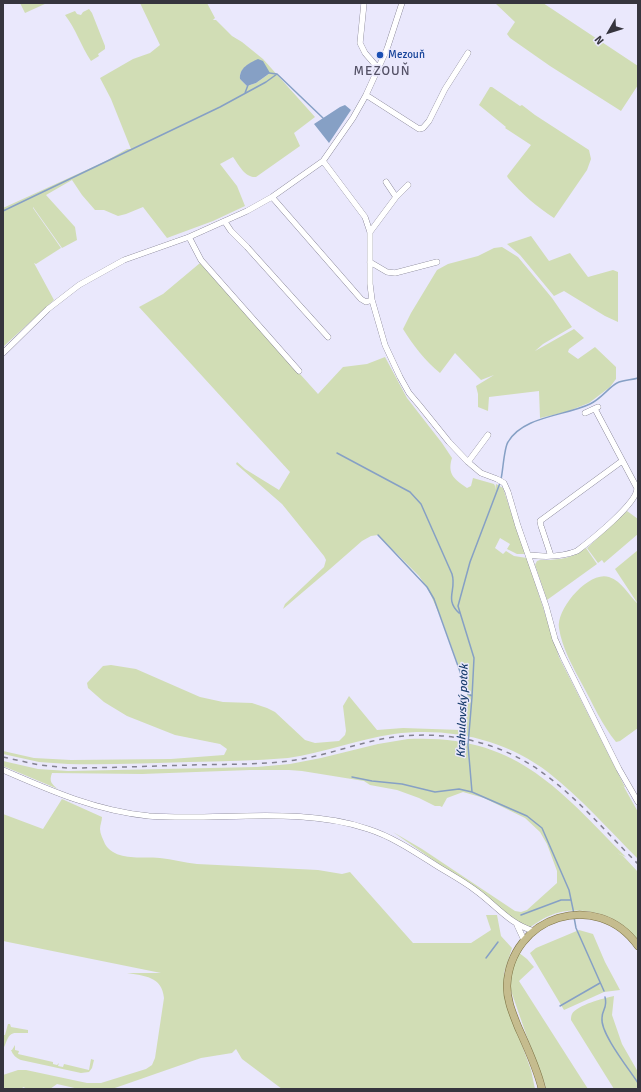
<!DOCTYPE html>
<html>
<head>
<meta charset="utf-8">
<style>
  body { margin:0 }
  #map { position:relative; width:641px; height:1092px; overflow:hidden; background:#eae8fc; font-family:Signika,sans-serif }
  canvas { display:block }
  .frame { position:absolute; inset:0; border:4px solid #36353e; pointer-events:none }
  .north { position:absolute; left:589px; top:12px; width:40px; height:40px; -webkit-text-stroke:3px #eae8fc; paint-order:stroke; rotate:231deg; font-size:11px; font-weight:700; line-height:16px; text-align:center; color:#36353e }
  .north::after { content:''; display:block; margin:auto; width:14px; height:18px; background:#36353e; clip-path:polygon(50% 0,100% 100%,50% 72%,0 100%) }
</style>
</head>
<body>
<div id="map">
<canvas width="641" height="1092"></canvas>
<div class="frame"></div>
<div class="north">N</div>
</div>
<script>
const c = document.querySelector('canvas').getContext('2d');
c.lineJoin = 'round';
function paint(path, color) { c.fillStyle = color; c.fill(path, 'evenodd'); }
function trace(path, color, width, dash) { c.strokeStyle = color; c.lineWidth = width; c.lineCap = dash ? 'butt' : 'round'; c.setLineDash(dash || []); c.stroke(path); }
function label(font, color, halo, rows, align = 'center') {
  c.font = font + ' Signika,sans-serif'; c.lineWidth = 3; c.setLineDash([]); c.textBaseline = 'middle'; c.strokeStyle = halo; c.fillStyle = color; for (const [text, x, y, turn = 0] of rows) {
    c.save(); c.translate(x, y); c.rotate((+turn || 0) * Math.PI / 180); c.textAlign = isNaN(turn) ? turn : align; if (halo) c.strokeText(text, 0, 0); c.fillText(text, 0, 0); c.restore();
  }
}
paint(new Path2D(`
  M20 3H47L25 13Z
  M140 3H207L215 18 213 20H216L232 36 242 42 263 59 315 117 294 133 300 146 256 177C245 178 239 165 233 157L220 164 237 186 245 206 213 221 167 238 143 207 126 214 118 216 104 210H95L82 195 72 180 46 195 75 227 77 240 62 248 33 207V208L61 248 36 264 34 263 54 300 3 347V208L106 161 127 149H131L111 99 100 78 133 59 150 53 160 45ZM252 62 270 73 256 83 247 86 240 79C239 70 245 67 252 62Z
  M495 3H543L638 66V85L621 111 550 66 510 38 507 34 515 22Z
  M89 9 92 13 105 46V49L98 54 99 56 91 61C81 46 76 29 65 15L75 11 77 14 81 15 83 12Z
  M490 87H492L520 106 522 105 535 115 589 150 591 159 587 170 554 218C537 207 522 194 508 178L507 176 531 145 505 128 506 127 479 105Z
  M531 236 549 261 570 253 588 277 613 270 618 272V322L605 316 564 291 554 296 520 255 507 244Z
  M502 247 518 257 552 298 572 327 543 344 535 351 574 329 584 338 569 349 568 352 578 359 595 347 616 367V379L610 387 589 403 566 412 540 418 539 391 489 397 488 411 478 407V394L476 386 494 375 481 380 455 353 440 373C425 361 413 345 403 329L411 313 437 270 448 264 478 256 494 248Z
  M200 263 318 394 343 367 367 364 385 357 407 398 442 443 452 458C447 474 454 479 467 488L471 486 473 478 494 484 495 486V490L496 484 503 488 525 554H517L507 549 510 544 500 538 495 548 503 554 506 551 514 556 527 558 559 657 625 787 619 786 624 787 638 812V859C609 830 581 798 549 773 505 739 449 727 394 734 358 739 324 753 288 758 255 761 222 761 189 762 149 763 109 765 68 764L39 762 3 754V751L34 758 71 760 171 759 224 755 227 749 220 744 175 735 127 716 104 702 88 688 87 683 103 666 111 665 136 669 200 697 223 702 252 703 267 708 275 712 305 740 315 743 339 741 345 735 346 731 343 706 349 696 377 730 403 728 461 730 465 725 468 698 465 684 442 620 428 589 419 576 378 535 371 536 362 541 330 569 283 609 285 604 324 567 326 560 324 556 282 504 236 464 237 462 245 469 279 490 290 472 139 307 163 294Z
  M627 511 638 519V534L604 563 602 560 598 563 587 548Z
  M586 548 597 564 547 600 535 565 537 561C541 559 544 560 549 560 564 559 574 557 586 548Z
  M638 550V728L620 741 616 742C602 725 593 704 582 684 573 667 562 648 559 628 556 609 589 570 609 577 622 581 629 596 638 604L615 569Z
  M408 739C515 734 557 787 626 857L617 853 623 856 638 872V940C632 934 627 928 620 923 601 910 570 906 549 916 541 919 534 925 527 929L459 878 393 832 422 849 515 911 521 912 527 910 557 883V871L547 844 540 832 525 818 484 798 463 792 447 798 442 807 440 806H435L419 798 397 790 370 785 364 781 302 771 289 770H250L142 774 52 773C49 781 51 784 58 789L3 766V761L38 769 68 771 257 767 290 764 321 758 378 744Z
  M62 799 102 817C102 821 100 825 100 829 100 834 103 839 105 844 116 862 142 856 160 858 172 859 185 863 197 864L318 870 342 874 350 872 413 943H471L491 930 486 915H497L501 936 512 948 504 973 506 1001 531 1070 535 1089H282L242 1059 236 1049 232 1053 201 1058 112 1089H79L57 1084 50 1089H28L23 1087 22 1089H3V1075L18 1070H26L87 1083H101L146 1069 152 1065 155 1058 164 998C162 976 144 976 127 973H161L3 941V814L43 829Z
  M579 930 593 934 605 962 620 990 604 992 564 1010 530 953 536 948Z
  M518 952 527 959 534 967 519 981 588 1089H546L545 1084 526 1034 510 988 511 966Z
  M614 996 612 1015 622 1044 638 1072V1089H614L571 1020C571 1018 571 1016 572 1014 577 1005 604 998 614 996Z
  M8 1024H10L11 1027 28 1030V1033C24 1033 21 1033 17 1033 7 1032 7 1043 3 1049V1035H5Z
  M15 1045V1050L19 1051 18 1054 53 1062V1064L57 1065 59 1063 58 1066 63 1067 64 1064 89 1070 91 1059 94 1060 92 1068 89 1072 81 1073 21 1060C16 1058 13 1055 11 1050H12Z`), '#d1ddb5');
paint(new Path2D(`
  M258 59 263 61 270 73 256 83 247 86 240 79C239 68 249 63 258 59Z
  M345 105 351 110 329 143 314 124 340 107Z`), '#86a0c5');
trace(new Path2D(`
  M269 73 277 74
  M245 93 248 85
  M3 211 220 107 266 82 277 74 323 118
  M337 453 410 492 421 504 452 574C457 590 444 599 459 613
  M501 479C503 471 504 448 508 442 523 416 565 416 590 404 601 399 609 387 617 383 623 380 632 380 638 378
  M500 483 470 562 458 606 474 658 472 697 468 745 472 792 527 816 542 828 569 890 574 914
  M378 535 427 587 434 599 468 694 472 696
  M352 777 372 781 402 784 435 792 459 789 472 792
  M521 915 561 900H571
  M574 917 576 928 604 991
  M486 958 498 942
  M605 997C608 1008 602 1009 602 1018 600 1033 629 1069 638 1083
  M560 1006 600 983`), '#86a0c5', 1.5);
const minor = new Path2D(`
  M364 3 360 43 365 53 378 68
  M366 95 419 129 423 128 429 121 445 89 468 53
  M323 161 365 217 370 232V284L372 300 385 345 400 377 409 393 420 406 449 442 468 462 481 473 497 479 504 483 508 492 518 526 546 606 555 639 563 657 619 769 638 802
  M386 182 396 197
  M272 197 361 299 366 302 372 300
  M225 222 231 231 247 247 328 337
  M370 232 396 197 408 185
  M189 237 201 260 299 371
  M370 262 387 272 395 273 437 262
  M3 353 48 309 79 285 124 260 189 237 247 211 272 197 323 161 353 118 366 95 387 49 402 3
  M585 413 598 407
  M468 462 488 435
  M529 555C545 557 562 557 577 551 590 541 638 503 637 488L595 409
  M551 556 541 526 540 521 622 461
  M3 770C51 791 97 811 149 816 220 821 300 806 368 829 393 837 415 852 437 866 450 874 463 881 475 890 496 905 509 924 534 931
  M517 925 524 940`);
const major = new Path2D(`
  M542 1089C537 1068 527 1047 518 1027 513 1014 507 1001 507 986 510 916 597 888 638 946`);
trace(minor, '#6b687d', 6);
trace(major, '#7a7041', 8);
trace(minor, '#fff', 5.5);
trace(major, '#c5bc8e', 7);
trace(new Path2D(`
  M3 757 39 765 68 768C110 768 151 766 192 765 224 764 257 765 288 761 324 757 358 742 394 737 448 730 503 742 547 776 580 801 608 834 638 864`), '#838290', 1.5, [5, 5]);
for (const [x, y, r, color] of [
  [380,55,4,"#1a4fb4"]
]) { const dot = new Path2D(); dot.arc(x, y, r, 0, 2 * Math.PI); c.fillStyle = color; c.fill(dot); trace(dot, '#eae8fc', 1.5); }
label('11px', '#164399', '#eae8fc', [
  ["Mezouň",388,55]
], 'left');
label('italic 12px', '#1b3f6e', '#eae8fc', [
  ["Krahulovský potok",463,711,-88]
]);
c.letterSpacing = '1px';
label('13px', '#535065', '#eae8fc', [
  ["MEZOUŇ",382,72]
]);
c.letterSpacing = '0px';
</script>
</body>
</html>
